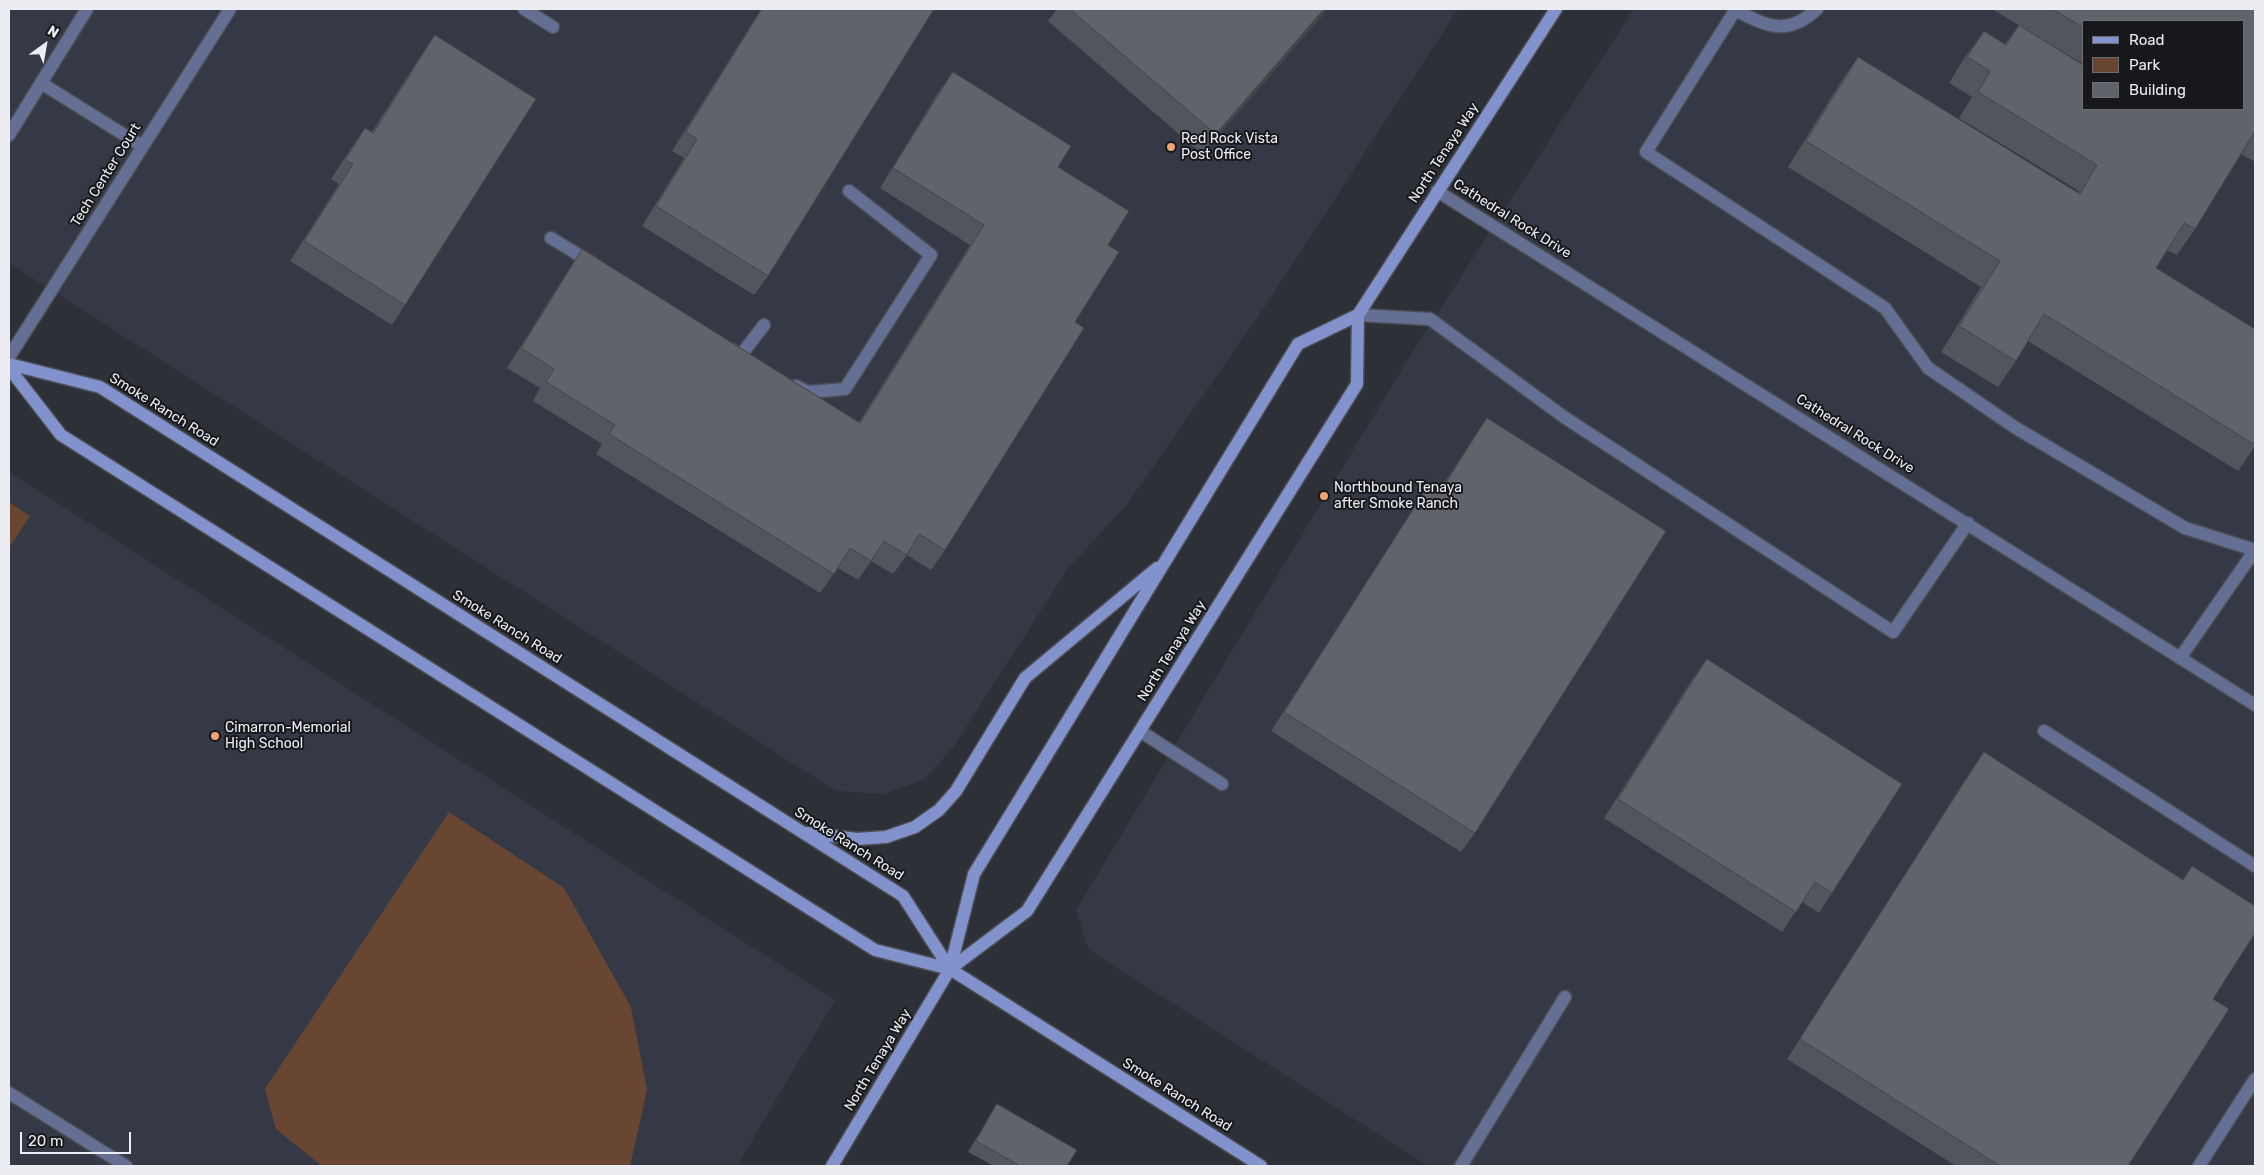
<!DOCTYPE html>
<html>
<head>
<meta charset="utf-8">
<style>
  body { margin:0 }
  #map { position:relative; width:2264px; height:1175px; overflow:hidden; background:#2e3037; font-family:Rubik,sans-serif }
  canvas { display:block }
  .frame { position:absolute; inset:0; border:10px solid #ebedf2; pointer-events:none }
  .legend { position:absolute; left:2082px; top:20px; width:162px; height:90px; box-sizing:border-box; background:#17181b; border:1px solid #6c6d71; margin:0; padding:6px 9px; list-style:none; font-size:15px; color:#ebedf2 }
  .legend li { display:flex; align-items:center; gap:10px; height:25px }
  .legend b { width:25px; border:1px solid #6c6d71 }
  .north { position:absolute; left:20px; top:20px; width:50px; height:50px; -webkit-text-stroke:4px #17181b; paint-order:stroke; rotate:32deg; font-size:14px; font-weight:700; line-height:20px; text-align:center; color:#ebedf2 }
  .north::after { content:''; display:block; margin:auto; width:18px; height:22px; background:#ebedf2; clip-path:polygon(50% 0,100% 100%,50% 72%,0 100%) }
  .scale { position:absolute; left:20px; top:1132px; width:111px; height:22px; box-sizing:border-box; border:2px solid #ebedf2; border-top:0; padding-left:6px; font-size:15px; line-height:18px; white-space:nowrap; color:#ebedf2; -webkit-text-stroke:4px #17181b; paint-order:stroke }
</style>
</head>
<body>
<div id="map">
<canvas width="2264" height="1175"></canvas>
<div class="frame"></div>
<ul class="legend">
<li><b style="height:6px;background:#8292cc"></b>Road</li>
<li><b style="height:14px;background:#694632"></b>Park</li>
<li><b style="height:14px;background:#61636b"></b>Building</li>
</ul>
<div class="north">N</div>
<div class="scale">20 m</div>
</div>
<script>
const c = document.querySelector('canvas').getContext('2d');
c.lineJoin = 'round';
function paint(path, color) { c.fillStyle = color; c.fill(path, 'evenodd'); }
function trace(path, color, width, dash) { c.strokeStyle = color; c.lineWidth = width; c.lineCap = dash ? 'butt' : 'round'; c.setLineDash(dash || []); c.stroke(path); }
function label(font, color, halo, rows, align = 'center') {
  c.font = font + ' Rubik,sans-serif'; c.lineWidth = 4; c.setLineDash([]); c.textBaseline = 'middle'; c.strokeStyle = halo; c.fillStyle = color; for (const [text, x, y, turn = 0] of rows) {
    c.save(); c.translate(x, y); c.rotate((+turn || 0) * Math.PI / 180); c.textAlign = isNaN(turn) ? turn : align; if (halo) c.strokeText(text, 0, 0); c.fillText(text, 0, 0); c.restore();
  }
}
paint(new Path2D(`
  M9 9H1458L1266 305 1128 503 1067 570 954 746 925 779 884 794 836 791 9 263Z
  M1634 9H2255V1166H1428L1089 950 1076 910 1411 354ZM2083 21H2243V109H2083Z
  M9 472 835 1000 737 1166H9Z`), '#353946');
paint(new Path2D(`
  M9 502 30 516 9 548Z
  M449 812 564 888 631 1007 647 1090 630 1166H322L276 1129 265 1089Z`), '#694632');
const lane = new Path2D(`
  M87 9 41 83 142 146
  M524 9 553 27
  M1736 9 1646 152 1885 308 1928 368 2016 428 2185 528 2255 550
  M1735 10C1767 26 1787 37 1817 9
  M9 135 41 83
  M551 238 592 263
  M1358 315 1430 319 1564 417 1893 632 1968 523
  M732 350 741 355 764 325
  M796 386 808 392 845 389 931 255 849 191
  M2180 658 2255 550
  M1140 731 1222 784
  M2044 731 2255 866
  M9 1093 126 1166
  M1461 1166 1565 997
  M2199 1166 2255 1079`);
const street = new Path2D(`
  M1437 191 2255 705
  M9 357 230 9`);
const secondary = new Path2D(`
  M9 364 100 387 903 896 950 969
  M9 368 61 435 875 950 950 969 1261 1166
  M807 833 857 839 886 837 915 827 939 810 956 791 1025 678 1157 568
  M950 969 1027 911 1357 384 1358 315
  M832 1166 950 969 974 874 1298 344 1358 315 1556 9`);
trace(lane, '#4c4e55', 15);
trace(street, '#4c4e55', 15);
trace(secondary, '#4c4e55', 15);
trace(lane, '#656f94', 12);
trace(street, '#656f94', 12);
trace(secondary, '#8292cc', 12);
paint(new Path2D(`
  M761 9H934L768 276 754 295 642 226 684 158 672 151Z
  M1057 9H1327L1323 15 1202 154 1048 21Z
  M1992 9H2255V162L2241 154 2195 229 2177 255 2167 250 2156 268 2255 329V446L2238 471 2028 341 2016 361 1998 387 1941 352 1981 287 1788 167 1840 83 1858 57 2078 193 2079 191 1959 118 1972 97 1949 83 1965 57 1984 31 2005 44 2019 25 2083 109H2243L2083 21V64Z
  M435 35 405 305 392 325 290 261 339 184 331 179 351 148 365 128 372 132 421 55Z
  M953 72 1058 167 1108 245 1075 322 945 550 931 570 907 555 893 574 871 561 858 580 838 568 820 593 596 454 602 444 533 401 540 388 507 368 569 269 582 249 859 422 970 245 880 188 939 91Z
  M1487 418 1475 833 1461 852 1271 731 1415 506 1428 486 1438 493 1474 437Z
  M1707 659 1832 893 1819 913 1802 902 1782 932 1604 818 1693 678Z
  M1984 752 2213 999 2128 1166H1956L1787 1059 1970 772Z
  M997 1104 1067 1166H994L968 1152 990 1115Z`), '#53555c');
paint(new Path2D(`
  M1324 9H1327L1323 15 1202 154 1216 134Z`), '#44454b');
const building = new Path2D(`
  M762 9H934L768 276 656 206 697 139 686 132Z
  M1070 9H1324L1216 134Z
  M2053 9H2255V131L2195 229 2184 223 2156 268 2255 329V445L2044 314 2016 361 1959 326 2000 261 1806 141 1858 57 2080 194 2097 165 1978 92 1990 71 1967 57 1984 31 2006 45 2019 25 2083 65V109H2243V21H2083V27Z
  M435 35 536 99 405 305 304 241 353 164 345 160 365 128 373 133Z
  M953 72 1071 146 1058 167 1129 211 1108 245 1119 252 1075 322 1084 328 945 550 919 534 907 555 884 541 871 561 850 548 834 574 609 434 615 425 546 382 554 369 521 348 582 249 860 423 984 225 893 168Z
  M1487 418 1666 531 1475 833 1284 712 1428 486 1439 493Z
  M1707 659 1902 784 1832 893 1815 882 1796 912 1618 799Z
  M1984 752 2183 880 2192 866 2255 906V933L2213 999 2229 1009 2128 1166H2000L1800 1039Z
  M997 1104 1077 1150 1067 1166H1016L1017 1164 976 1141Z`);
paint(building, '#61636b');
trace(building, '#44454b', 1);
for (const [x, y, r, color] of [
  [1171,147,5,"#efa376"],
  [1324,496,5,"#efa376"],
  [215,736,5,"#efa376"]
]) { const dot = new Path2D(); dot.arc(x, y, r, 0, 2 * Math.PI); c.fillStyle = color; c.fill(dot); trace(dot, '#17181b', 2); }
label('14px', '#ebedf2', '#17181b', [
  ["Red Rock Vista",1181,139],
  ["Post Office",1181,155],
  ["Northbound Tenaya",1334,488],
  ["after Smoke Ranch",1334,504],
  ["Cimarron-Memorial",225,728],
  ["High School",225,744]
], 'left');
label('14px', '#ebedf2', '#17181b', [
  ["North Tenaya Way",1444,153,-57],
  ["Tech Center Court",106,175,-58],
  ["Cathedral Rock Drive",1512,219,32],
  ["Smoke Ranch Road",164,410,32],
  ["Cathedral Rock Drive",1855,434,32],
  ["Smoke Ranch Road",507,627,32],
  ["North Tenaya Way",1172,651,-58],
  ["Smoke Ranch Road",849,844,32],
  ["North Tenaya Way",878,1060,-59],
  ["Smoke Ranch Road",1177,1095,32]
]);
</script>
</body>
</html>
